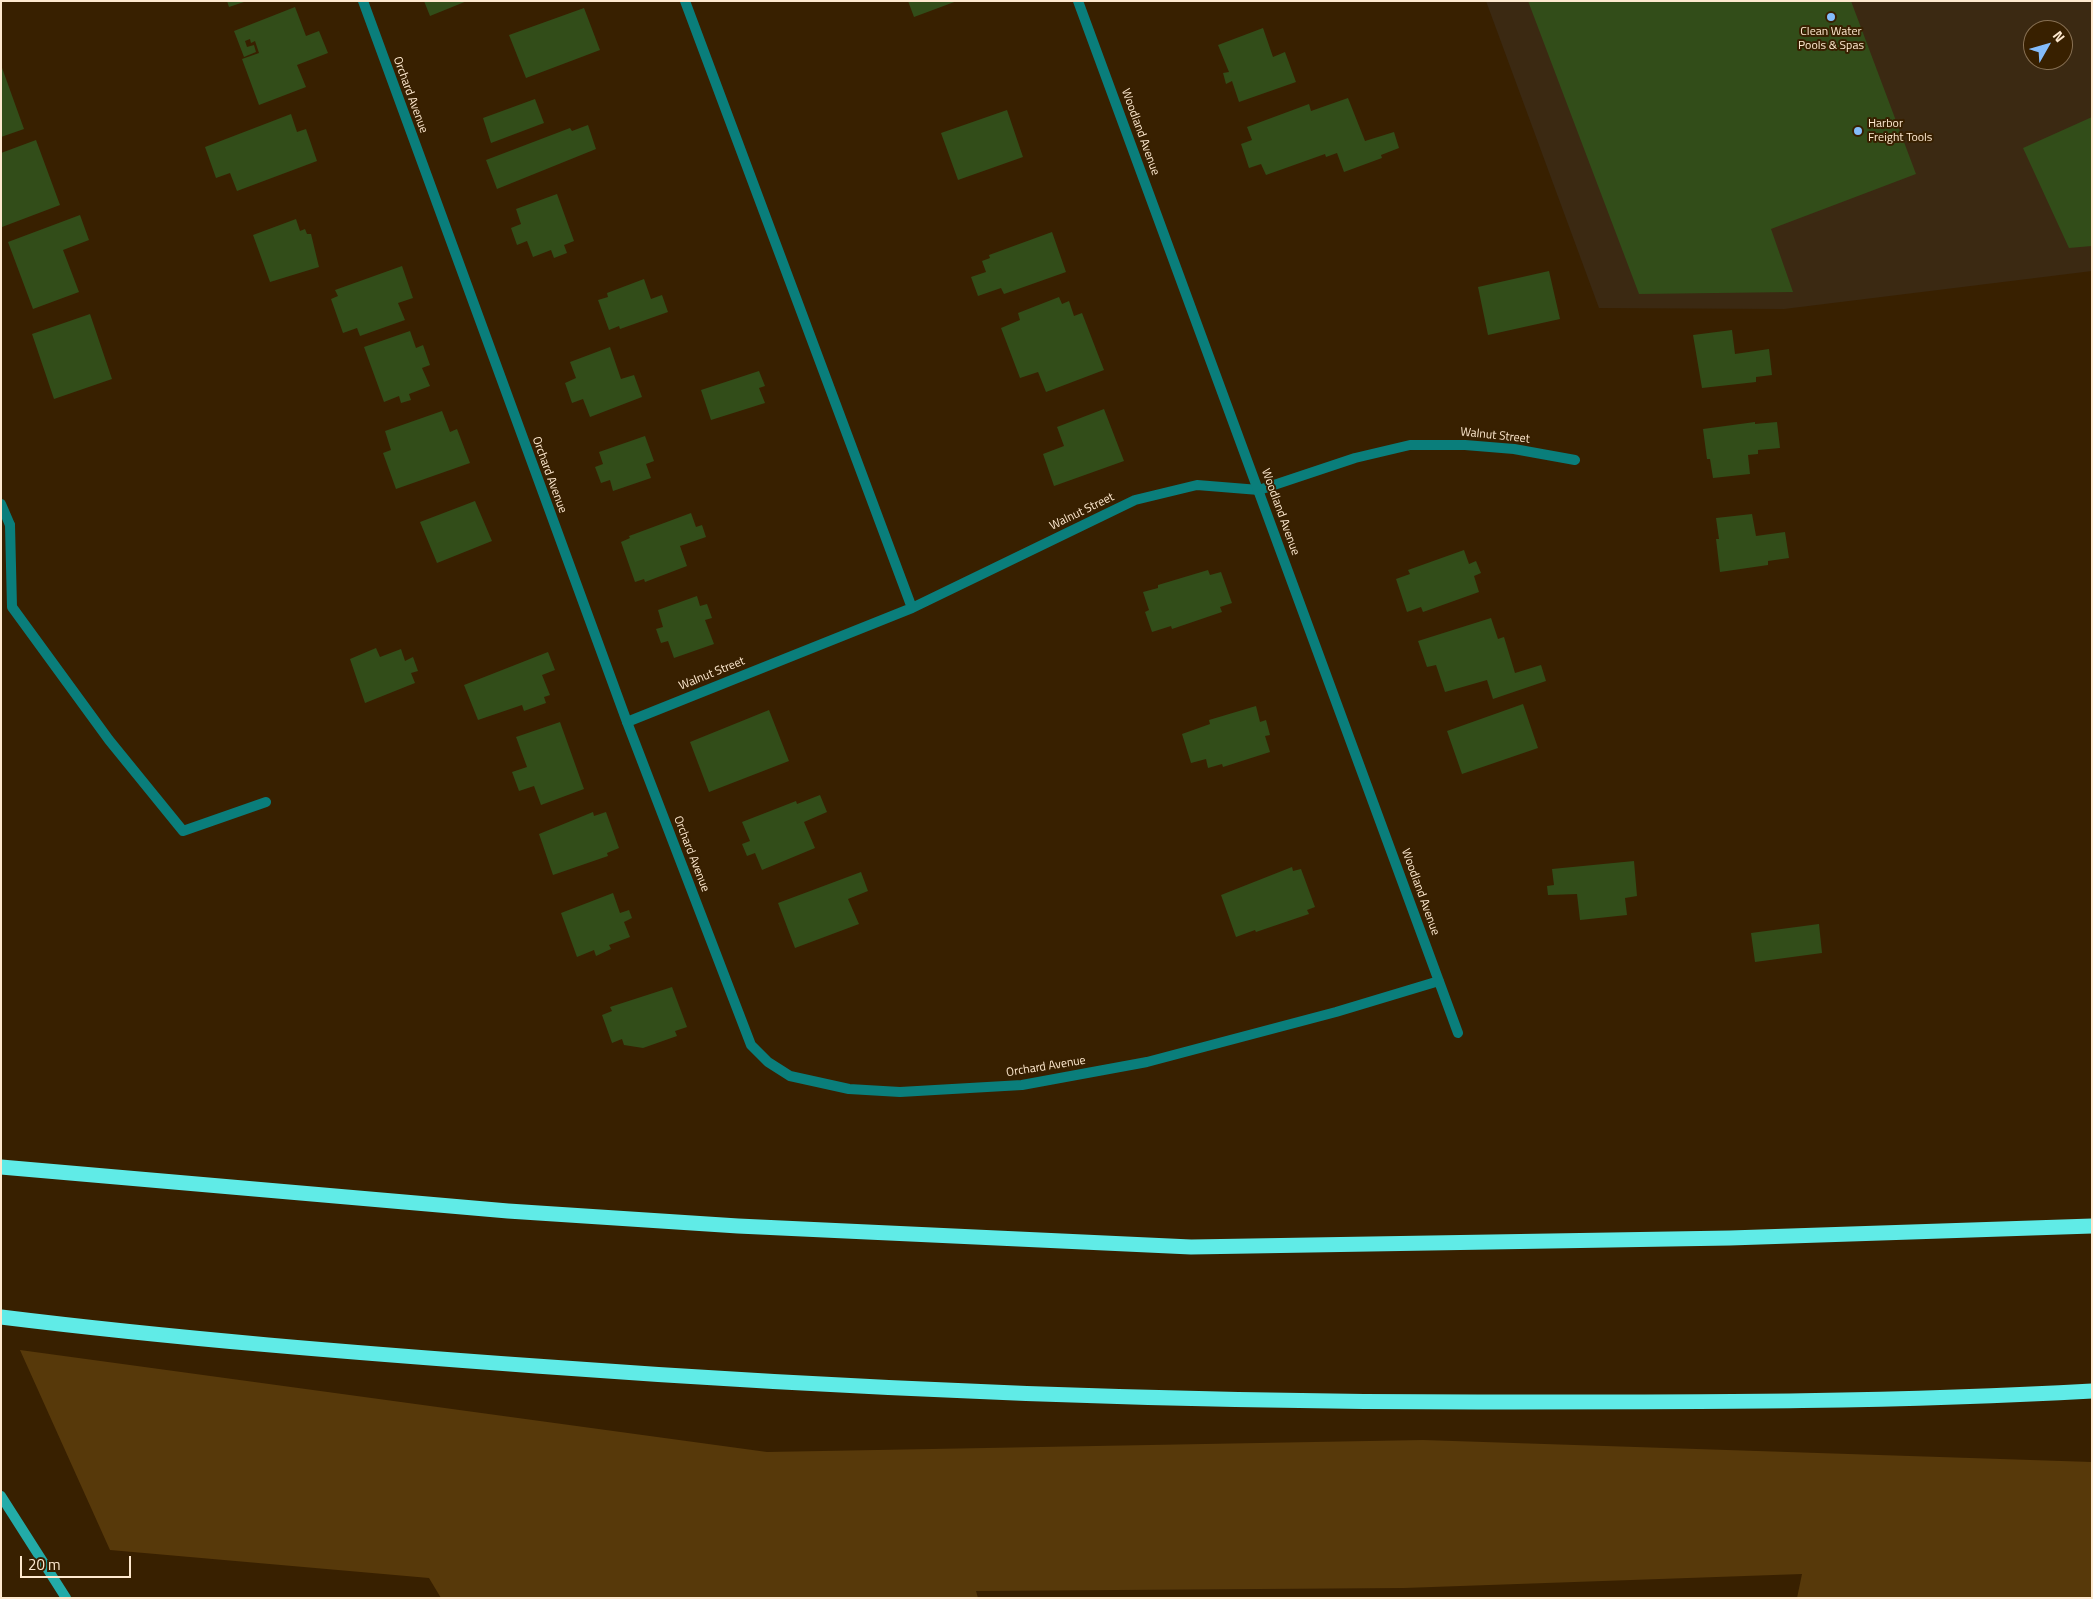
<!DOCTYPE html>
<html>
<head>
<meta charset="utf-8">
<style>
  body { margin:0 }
  #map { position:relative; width:2093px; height:1599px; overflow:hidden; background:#382000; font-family:"Titillium Web",sans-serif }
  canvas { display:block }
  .frame { position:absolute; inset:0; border:2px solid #fee9cf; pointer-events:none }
  .north { position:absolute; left:2023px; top:20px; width:50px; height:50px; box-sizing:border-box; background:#382000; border:1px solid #877053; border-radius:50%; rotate:52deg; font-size:14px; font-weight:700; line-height:20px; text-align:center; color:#fee9cf }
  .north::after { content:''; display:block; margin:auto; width:18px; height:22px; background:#84bcfb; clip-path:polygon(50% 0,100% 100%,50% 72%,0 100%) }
  .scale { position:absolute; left:20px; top:1556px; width:111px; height:22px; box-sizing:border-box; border:2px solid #fee9cf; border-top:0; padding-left:6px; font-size:15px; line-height:18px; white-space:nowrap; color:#fee9cf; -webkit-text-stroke:4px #382000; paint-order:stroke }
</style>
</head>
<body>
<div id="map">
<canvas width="2093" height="1599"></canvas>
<div class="frame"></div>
<div class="north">N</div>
<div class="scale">20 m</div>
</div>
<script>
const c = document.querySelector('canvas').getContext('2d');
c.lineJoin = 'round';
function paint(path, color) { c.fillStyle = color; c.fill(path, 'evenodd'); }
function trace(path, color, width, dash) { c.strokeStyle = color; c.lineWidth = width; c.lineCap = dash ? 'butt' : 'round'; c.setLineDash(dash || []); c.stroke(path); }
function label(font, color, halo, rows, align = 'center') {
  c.font = font + ' "Titillium Web",sans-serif'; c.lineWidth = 4; c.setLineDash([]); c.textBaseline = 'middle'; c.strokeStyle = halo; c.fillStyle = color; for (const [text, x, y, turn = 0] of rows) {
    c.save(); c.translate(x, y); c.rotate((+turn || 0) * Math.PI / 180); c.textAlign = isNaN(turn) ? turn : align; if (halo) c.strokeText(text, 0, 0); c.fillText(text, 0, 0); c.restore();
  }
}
paint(new Path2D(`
  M1486 1H2092V271L1784 309 1599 308ZM2033 30H2063V60H2033Z`), '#3b2912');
paint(new Path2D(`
  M20 1350 767 1452 1423 1440 2092 1462V1598H1797L1802 1574 1404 1588 976 1591 978 1598H441L429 1578 110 1550Z`), '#57390a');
paint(new Path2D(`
  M227 1H244V2L229 7Z
  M424 1H467L430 16Z
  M908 1H957L914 17Z
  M1528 1H1851L1916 174 1771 229 1793 292 1639 294Z
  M295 7 306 36 319 31 328 53 297 65 306 87 259 105 242 59 259 53 255 41 251 43 250 39 245 41 247 47 254 45 256 52 244 57 234 31Z
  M584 8 600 50 526 78 509 35Z
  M1263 28 1273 57 1285 52 1296 82 1239 102 1232 81 1226 84 1223 73 1229 72 1218 45Z
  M1 65 24 129 1 137Z
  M1348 98 1365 141 1394 132 1399 148 1381 155 1382 158 1344 172 1337 153 1326 157 1325 154 1266 175 1261 164 1249 168 1241 144 1252 140 1247 127 1309 104 1311 111Z
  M535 99 544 123 491 143 483 118Z
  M1007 110 1023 157 958 180 941 133Z
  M291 114 297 132 306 129 317 161 237 191 230 173 216 178 205 147Z
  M2092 117V246L2069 248 2023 148Z
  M588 125 596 149 497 189 486 160 570 128 572 131Z
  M36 140 60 205 2 227 1 153Z
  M557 194 574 241 564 245 567 253 554 258 551 250 533 257 527 241 517 245 511 228 521 224 516 209Z
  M80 215 89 240 63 250 79 292 33 309 8 242Z
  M296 219 300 231 305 229 307 234H311L319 267 270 282 253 235Z
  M1052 232 1066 272 1004 294 1001 288 978 296 971 277 986 272 982 261 990 258 989 255Z
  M402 266 413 298 398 303 405 320 360 336 357 328 343 333 331 299 338 296 335 290Z
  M1549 271 1560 319 1488 335 1478 287Z
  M644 279 651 299 662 295 668 312 620 329 619 326 609 330 598 300 608 297 607 293Z
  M1059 297 1062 304 1069 301 1074 316 1082 313 1104 370 1046 392 1038 372 1020 378 1001 328 1020 320 1018 313Z
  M90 314 112 379 54 399 32 334Z
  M1732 330 1735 354 1769 349 1772 375 1756 377V382L1702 388 1693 335Z
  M410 331 416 348 423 345 430 365 422 368 430 386 409 394 411 400 401 403 399 396 384 402 364 347Z
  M610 347 621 379 634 375 642 397 590 417 583 399 572 403 565 383 576 378 570 362Z
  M759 371 765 386 759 388 765 403 711 420 701 390Z
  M1104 409 1124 461 1054 486 1043 454 1064 446 1057 427Z
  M442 411 450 432 457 429 470 463 396 489 383 453 391 450 385 431Z
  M1755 422V424L1777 422 1780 448 1758 450V454L1748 455 1750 474 1713 478 1710 459H1707L1703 429Z
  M645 436 654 461 646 464 651 478 613 491 610 480 601 483 595 467 603 464 599 452Z
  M475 501 492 541 437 563 420 522Z
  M691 513 696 527 702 525 706 537 680 546 687 566 645 582 644 579 635 582 621 542 630 538 629 536Z
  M1752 514 1756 536 1785 532 1789 558 1768 561V565L1720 572 1716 539H1719L1716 518Z
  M1464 550 1469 564 1476 561 1481 573 1474 576 1479 592 1423 612 1421 607 1407 612 1396 579 1410 574 1408 570Z
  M1208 570 1210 575 1221 572 1232 603 1220 607 1222 612 1172 629 1171 626 1152 632 1145 612 1149 610 1143 592 1158 588V585Z
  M697 596 700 606 707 604 712 618 705 620 714 644 674 658 668 641 661 643 656 629 663 627 658 610Z
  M1491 618 1498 639 1504 637 1515 673 1541 665 1546 681 1493 699 1487 680 1445 692 1436 665 1427 667 1418 641Z
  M376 648 380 657 401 649 405 661 413 657 418 671 411 673 415 683 365 703 350 659Z
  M548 652 555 670 542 675 550 695 544 697 546 703 524 711 522 705 478 720 464 685Z
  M1523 704 1538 748 1462 774 1447 731Z
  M1256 706 1260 722 1266 720 1270 735 1265 736 1270 752 1223 767 1222 764 1208 768 1206 759 1191 763 1182 734 1210 724 1209 720Z
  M769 710 789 761 709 792 690 742Z
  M560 722 584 789 541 805 534 786 519 791 512 772 527 767 516 737Z
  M820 795 827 812 804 822 815 848 762 870 755 853 747 856 742 844 750 841 742 822 796 801 797 804Z
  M593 812 594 816 606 812 619 848 607 853 608 856 553 875 539 834Z
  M1634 861 1637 896 1625 898 1627 915 1580 920 1577 894 1548 895 1547 886 1554 885 1552 869Z
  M1292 867 1293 871 1301 869 1315 907 1307 910 1309 914 1256 932 1255 930 1236 937 1221 895Z
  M861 872 868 891 848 899 859 924 795 948 778 903Z
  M613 893 620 913 629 910 632 918 624 922 630 937 609 945 611 949 596 956 594 950 577 957 561 913Z
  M1819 924 1822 953 1755 962 1751 933Z
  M672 987 687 1027 675 1031 677 1036 643 1048 624 1045 622 1039 612 1043 602 1015 612 1011 610 1007Z`), '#324d19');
trace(new Path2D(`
  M685 1 912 608
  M10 525 12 607 109 740 183 831 266 802
  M627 722 912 608 1135 500 1197 485 1259 490`), '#0a7e7b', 10);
trace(new Path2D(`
  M363 1 627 722 751 1045 768 1062 790 1076 849 1089 900 1092 1022 1085 1147 1062 1336 1012 1439 981
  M1078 1 1458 1033
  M1259 490 1355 458 1410 445H1465L1514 449 1575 460
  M1 504 10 525`), '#0a7e7b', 10);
trace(new Path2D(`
  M1 1496 66 1598`), '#23aba8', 10);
trace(new Path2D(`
  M1 1167 508 1211 738 1226 1191 1247 1730 1238 2092 1226
  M1 1317C179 1339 357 1353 536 1366 861 1390 1187 1403 1513 1402 1706 1402 1899 1402 2092 1391`), '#60ebe7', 15);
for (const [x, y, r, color] of [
  [1831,17,5,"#84bcfb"],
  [1858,131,5,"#84bcfb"]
]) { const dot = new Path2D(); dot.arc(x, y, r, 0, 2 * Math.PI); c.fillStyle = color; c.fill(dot); trace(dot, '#382000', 2); }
label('12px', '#fee9cf', '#382000', [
  ["Clean Water",1831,32],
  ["Pools & Spas",1831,46],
  ["Harbor",1868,124,"left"],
  ["Freight Tools",1868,138,"left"]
]);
label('12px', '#fee9cf', '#382000', [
  ["Orchard Avenue",410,95,70],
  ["Woodland Avenue",1140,132,70],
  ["Walnut Street",1495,436,6],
  ["Orchard Avenue",549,475,70],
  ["Walnut Street",1082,512,-26],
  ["Woodland Avenue",1280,512,70],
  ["Walnut Street",712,674,-22],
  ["Orchard Avenue",691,854,69],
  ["Woodland Avenue",1420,892,70],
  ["Orchard Avenue",1046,1067,-9]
]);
</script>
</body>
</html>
